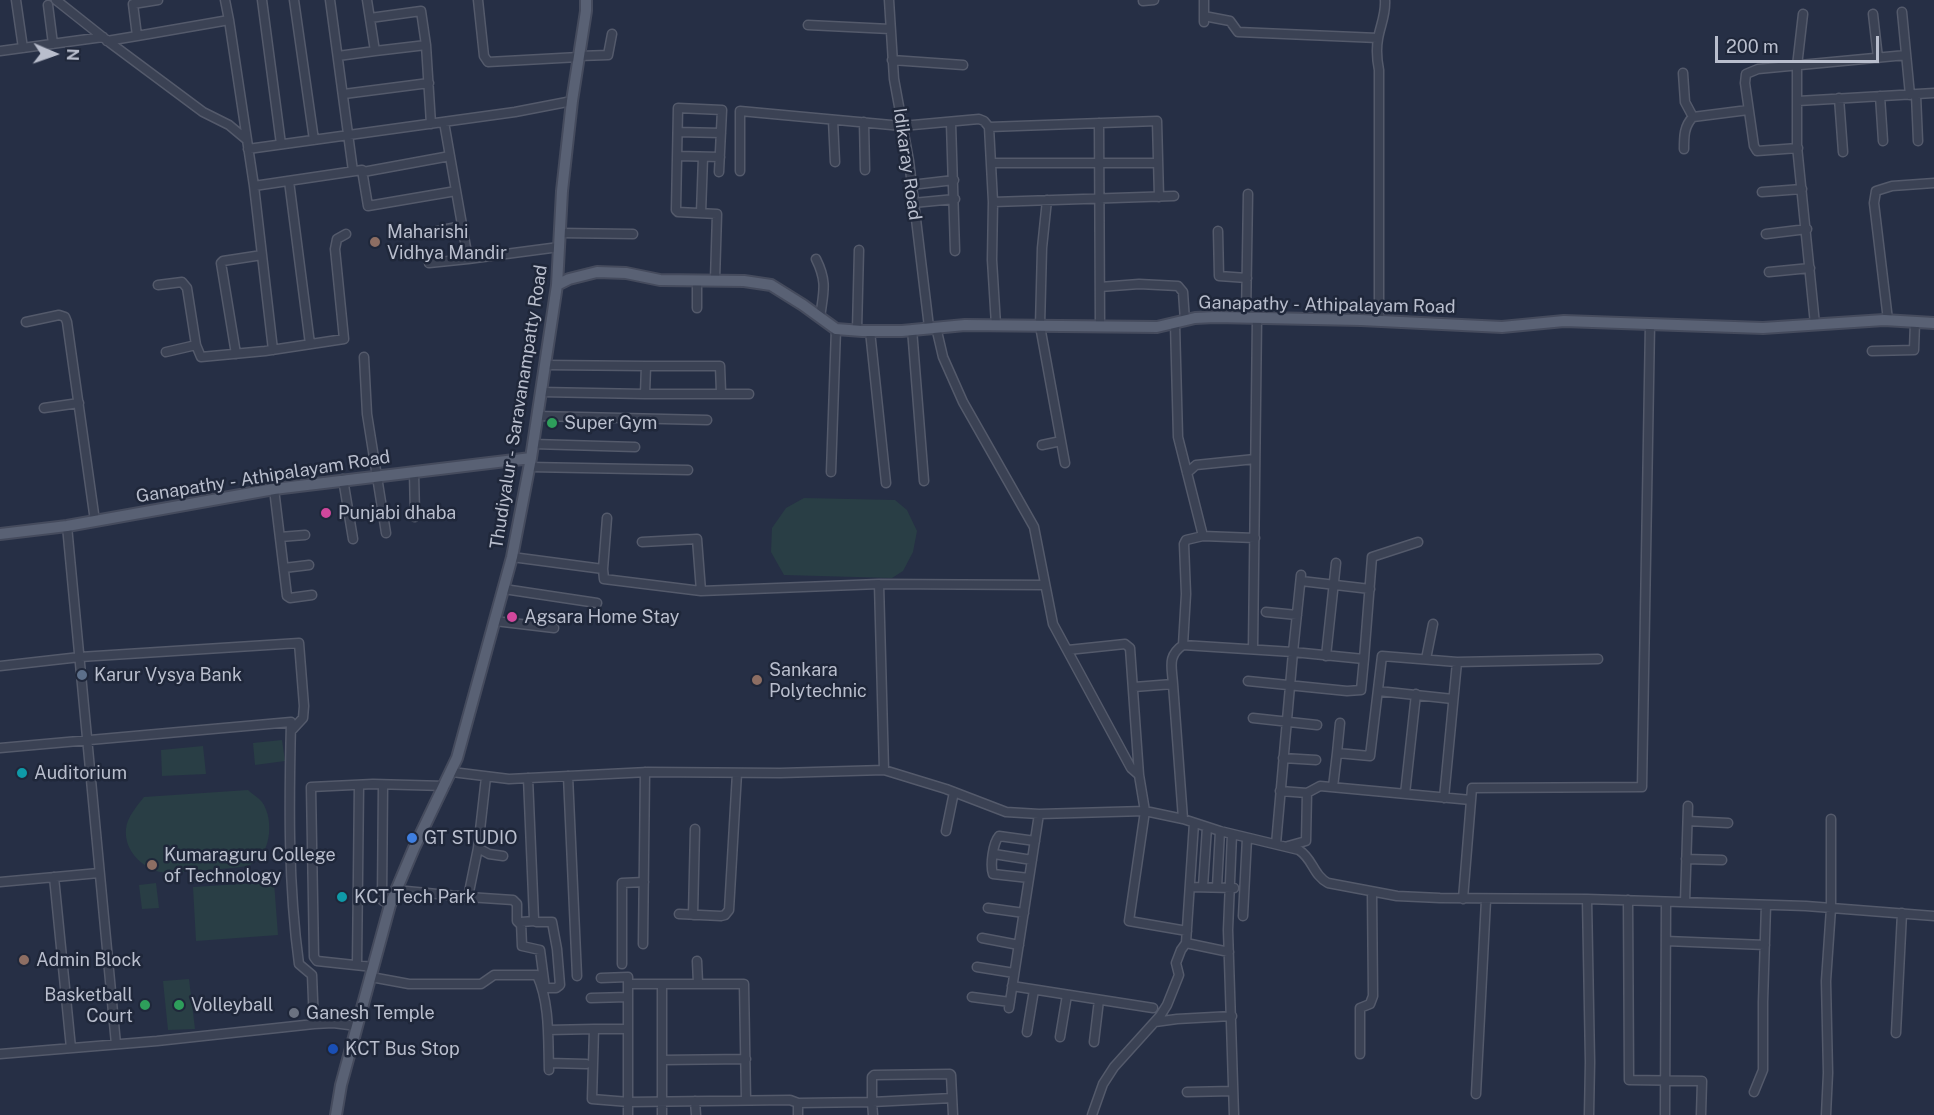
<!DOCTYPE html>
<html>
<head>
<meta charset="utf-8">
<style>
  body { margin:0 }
  #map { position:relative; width:1934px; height:1115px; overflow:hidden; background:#262f45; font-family:"Public Sans",sans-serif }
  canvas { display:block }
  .north { position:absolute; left:24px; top:24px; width:60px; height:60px; -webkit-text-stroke:4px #1f273a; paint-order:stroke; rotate:92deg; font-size:16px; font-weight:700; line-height:24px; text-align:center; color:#b9becd }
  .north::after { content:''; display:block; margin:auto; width:21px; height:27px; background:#b9becd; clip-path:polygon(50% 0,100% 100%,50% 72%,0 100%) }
  .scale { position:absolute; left:1715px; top:36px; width:164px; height:27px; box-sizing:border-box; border:3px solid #b9becd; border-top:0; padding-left:8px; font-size:18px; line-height:21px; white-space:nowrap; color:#b9becd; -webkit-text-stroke:4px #1f273a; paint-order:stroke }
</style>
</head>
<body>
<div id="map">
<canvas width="1934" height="1115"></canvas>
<div class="north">N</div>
<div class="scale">200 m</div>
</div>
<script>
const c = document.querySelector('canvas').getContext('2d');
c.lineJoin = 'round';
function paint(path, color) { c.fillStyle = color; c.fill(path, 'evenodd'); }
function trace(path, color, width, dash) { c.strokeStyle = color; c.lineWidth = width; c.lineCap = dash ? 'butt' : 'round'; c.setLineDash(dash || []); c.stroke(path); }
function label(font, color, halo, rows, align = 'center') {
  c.font = font + ' "Public Sans",sans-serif'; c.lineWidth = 5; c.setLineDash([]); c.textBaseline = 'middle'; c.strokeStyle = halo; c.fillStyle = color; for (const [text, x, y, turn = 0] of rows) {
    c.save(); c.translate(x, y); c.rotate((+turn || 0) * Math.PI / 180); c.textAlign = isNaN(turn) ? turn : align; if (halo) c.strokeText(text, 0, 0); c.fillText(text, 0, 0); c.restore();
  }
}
paint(new Path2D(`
  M804 498 895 500 907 510 917 531 913 552 903 571 892 578 784 575 771 552 772 528 786 508Z
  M282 740 285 761 255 765 253 743Z
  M203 746 206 774 162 776 161 750Z
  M248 790C252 794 259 798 262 802 275 820 271 859 247 866 239 868 167 874 160 872 141 867 124 850 126 829 127 817 137 806 144 797Z
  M274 882 278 935 196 941 193 887Z
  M156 883 159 908 142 909 139 885Z
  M189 979 195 1029 168 1030 163 981Z`), '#293e45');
const minor = new Path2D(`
  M16 0 23 48
  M56 0 109 42 203 112 229 125 247 140
  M158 0 133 4 137 36 229 20 254 186 362 170 368 206 456 191
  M225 0 229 20
  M262 0 281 144
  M294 0 314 140
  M330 0 353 171
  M367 0 375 51 426 45 431 124
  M478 0 484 56 488 62 579 57
  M889 0 894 79 909 161 929 327
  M1204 0V22
  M1143 1 1154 0
  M48 5 53 44
  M1902 12 1910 95
  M1803 14 1797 66V146L1815 324
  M1873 14 1878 58
  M1204 16 1230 21 1238 32 1378 38
  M370 18 421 11 426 45
  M808 25 890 29
  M107 41 137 36
  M0 51 103 37
  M338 56 375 51
  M579 56 608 55 612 34
  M892 60 963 65
  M1683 73 1685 102 1693 117 1748 110
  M344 94 429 83
  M1916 95 1918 141
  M1880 96 1883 141
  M1839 98 1843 152
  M1798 101 1934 93
  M833 120 835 162
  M864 122 865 170
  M951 123 955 251
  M1099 123 1100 327
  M989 127 993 202 992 260 996 325
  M678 132 721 133
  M1798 148 1757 151 1754 146 1745 83 1746 74 1758 69 1906 55
  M248 149 515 112 572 101
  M1684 149C1684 136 1684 126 1693 117
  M678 156 720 157
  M992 163H1158
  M740 171V111L902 126 979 119 984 121 989 127 1157 121 1159 197
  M363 172 450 156
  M289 181 310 344
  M911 185 954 180
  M254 186 273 350
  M1762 192 1802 189
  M1047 200 1042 248 1040 326 1065 463
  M993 202 1174 196
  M913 203 955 199
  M701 213 703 157
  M437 231 462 226
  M1218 231 1219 276 1247 278
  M560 233 633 234
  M1766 234 1807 229
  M468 259 559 247
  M816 259C828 283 823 293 820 318
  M429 263 468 259 444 122
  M1769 272 1810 268
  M715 280 717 214 678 212 676 210 678 108 722 110 719 172
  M158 285 182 282 187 288 196 345 201 357 265 351 344 339 335 249 337 239 346 234
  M1100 287 1139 284 1178 286 1183 292 1185 321
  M697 308V280
  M1246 318 1248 194
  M1888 320 1874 203 1876 191 1892 186 1934 183
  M1379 321V70C1377 60 1376 50 1378 39 1380 26 1386 15 1385 0
  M26 322 59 315 65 317 67 322 95 521
  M1175 324 1178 437 1203 536
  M936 327 943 357 963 402 1034 527 1053 624 1131 768 1139 775 1145 811 1129 921 1187 931
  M912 329 924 481
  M857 330 859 250
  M870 331 886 483
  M1872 351 1914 350 1915 322
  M166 352 196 345
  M236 354 221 263 223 261 262 255
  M364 357 367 414 386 533
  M646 366H720L721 392
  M541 392 645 394 646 366 545 365
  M645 394H749
  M44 408 79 403
  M537 416 707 420
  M533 444 635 447
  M1042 445 1061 441
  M529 467 688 470
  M414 471 415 517
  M831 472 836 329
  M1187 473 1196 465 1255 459
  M343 479 353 539
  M274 489 287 596 290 598 312 595
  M607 518 603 569 604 579 701 591 879 584 884 770
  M67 526 116 1044
  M280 537 305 535
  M642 542 697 539 701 591
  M512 557 603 569
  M284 568 309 565
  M1301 575 1293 652 1364 659 1372 557 1418 542
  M1301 581 1370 589
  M879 584 1045 585
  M504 589 597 603
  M1266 612 1297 615
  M495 621 554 628
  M1183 645 1186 594 1184 544 1186 540 1203 536 1255 538
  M1253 649 1257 318
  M1068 650 1125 644 1130 648 1139 775
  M1326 656 1336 563
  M1426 659 1433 624
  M0 666 80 657 299 643 304 706 303 718 291 731
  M1248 681 1347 691 1361 690 1364 659
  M1173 684C1172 667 1167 656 1183 645L1293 652 1276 844
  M1134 687 1173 684 1183 819
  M1378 691 1453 699
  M1253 718 1317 725
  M0 748 291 722C289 803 288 884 299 964L312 975 314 1024
  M1337 753 1340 723
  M1283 758 1316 760
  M452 772 509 779 648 772 780 773 884 770 946 789 1006 812 1039 814 1145 811 1183 819 1220 831 1299 850C1313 859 1313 875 1328 883L1397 896 1440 898 1587 899 1806 906 1934 916
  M568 776 577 976
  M528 778 534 919 536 922H552L557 949 560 985 556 988H545L540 950 522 946 521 922 535 921
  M383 785 382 900 390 905
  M1333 787 1337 753 1370 756 1382 656 1457 662 1598 659
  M1280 791 1307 793
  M1405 794 1416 694
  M1444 798 1457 662
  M1688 821 1728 823
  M946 831 954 792
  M1232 834 1228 930 1234 1115
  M1288 846 1306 841 1307 793 1320 786 1471 800
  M478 848 489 854 503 856
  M994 854 1032 860
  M1686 859 1722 860
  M54 877 71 1048
  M1029 878 993 874C990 865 993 843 999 836L1035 841
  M0 882 99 873
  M1190 887 1234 888
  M1203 887 1207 827
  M1217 887 1220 831
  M396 890 468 897 478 848 486 777
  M468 897 513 900 517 904V921L520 924
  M1463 899 1472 788 1642 787 1650 324
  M1587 899 1590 1062 1589 1115
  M1628 900 1629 1080 1702 1081 1701 1115
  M1685 902 1688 806
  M988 908 1024 913
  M679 914 721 916 725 915 729 910 737 773
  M693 915 695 829
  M1243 916 1247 838
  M982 938 1019 945
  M1666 941 1765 945
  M1186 943 1229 952
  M643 944 645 772
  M697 961 698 983
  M622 964V883L644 882
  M357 965 359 785
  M373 967 317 961 314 957 311 787 373 784 445 786
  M977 967 1014 973
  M371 977 409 984H481L494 975H537C550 1003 548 1039 549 1070
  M601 978 628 977V1115
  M628 984H744L746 1100
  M662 984V1115
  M1012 986 1153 1008
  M972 997 1010 1002
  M591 998 628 997
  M1009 1008 1039 814
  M1155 1022 1177 1019 1232 1016
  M628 1029H594L592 1099 629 1102 790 1100 798 1103V1115
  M548 1030 594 1029
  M1027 1032 1034 990
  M1896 1033 1902 913
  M1060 1037 1067 995
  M1094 1042 1099 1000
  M0 1054 157 1041 314 1024 333 1023 357 1026
  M1360 1054V1008L1370 1004 1373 996 1372 892
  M662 1060 746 1059
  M549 1063 586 1064
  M1187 1092 1233 1091
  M1754 1092 1763 1070V1002L1766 905
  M1476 1094 1486 900
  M952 1098 872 1102V1077L874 1075 950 1074 951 1075 953 1115
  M695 1101 696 1115
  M798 1103 872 1102 873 1115
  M1092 1115 1103 1084 1114 1067 1160 1016 1167 1005 1179 975 1176 963 1181 950 1186 943 1194 823
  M1665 1115 1666 902
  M1826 1115 1828 1073 1826 981 1831 908V819`);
const major = new Path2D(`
  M557 285 569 279 597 272 626 273 660 280 744 281 771 285 803 305 836 329 862 331H902L965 325 1157 327 1195 318 1215 317 1361 320 1502 327 1564 321 1763 328 1884 320 1934 323
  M0 534 67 526 274 489 531 458
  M336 1115 341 1085 390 905 414 848 457 758 512 557 531 458 557 285 562 191 572 101 586 11V0`);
trace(minor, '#545a6b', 11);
trace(major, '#454b5d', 14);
trace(minor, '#3b4254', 8);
trace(major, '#596174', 10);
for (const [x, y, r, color] of [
  [375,242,6,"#8d6e63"],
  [552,423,6,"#2e9e5b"],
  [326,513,6,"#d1479c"],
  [512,617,6,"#d1479c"],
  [82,675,6,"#5c6f8a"],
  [757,680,6,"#8d6e63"],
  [22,773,6,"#0f9aa8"],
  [412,838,6,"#3f7fe0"],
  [152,865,6,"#8d6e63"],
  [342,897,6,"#0f9aa8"],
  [24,960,6,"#8d6e63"],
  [145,1005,6,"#2e9e5b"],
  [179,1005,6,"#2e9e5b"],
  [294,1013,6,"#6b7280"],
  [333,1049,6,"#1a4fb4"]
]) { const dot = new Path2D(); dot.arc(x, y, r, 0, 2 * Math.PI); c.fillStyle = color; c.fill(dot); trace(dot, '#1f273a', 2); }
label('18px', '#b9becd', '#1f273a', [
  ["Idikaray Road",907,164,82],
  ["Ganapathy - Athipalayam Road",1327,305,1],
  ["Thudiyalur - Saravanampatty Road",519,407,-81],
  ["Ganapathy - Athipalayam Road",263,477,-9]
]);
label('18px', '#b9becd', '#1f273a', [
  ["Maharishi",387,232],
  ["Vidhya Mandir",387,253],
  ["Super Gym",564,423],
  ["Punjabi dhaba",338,513],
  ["Agsara Home Stay",524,617],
  ["Sankara",769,670],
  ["Polytechnic",769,691],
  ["Karur Vysya Bank",94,675],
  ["Auditorium",34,773],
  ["GT STUDIO",424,838],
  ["Kumaraguru College",164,855],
  ["of Technology",164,876],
  ["KCT Tech Park",354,897],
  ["Admin Block",36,960],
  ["Basketball",133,995,"right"],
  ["Court",133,1016,"right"],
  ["Volleyball",191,1005],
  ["Ganesh Temple",306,1013],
  ["KCT Bus Stop",345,1049]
], 'left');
</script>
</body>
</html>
